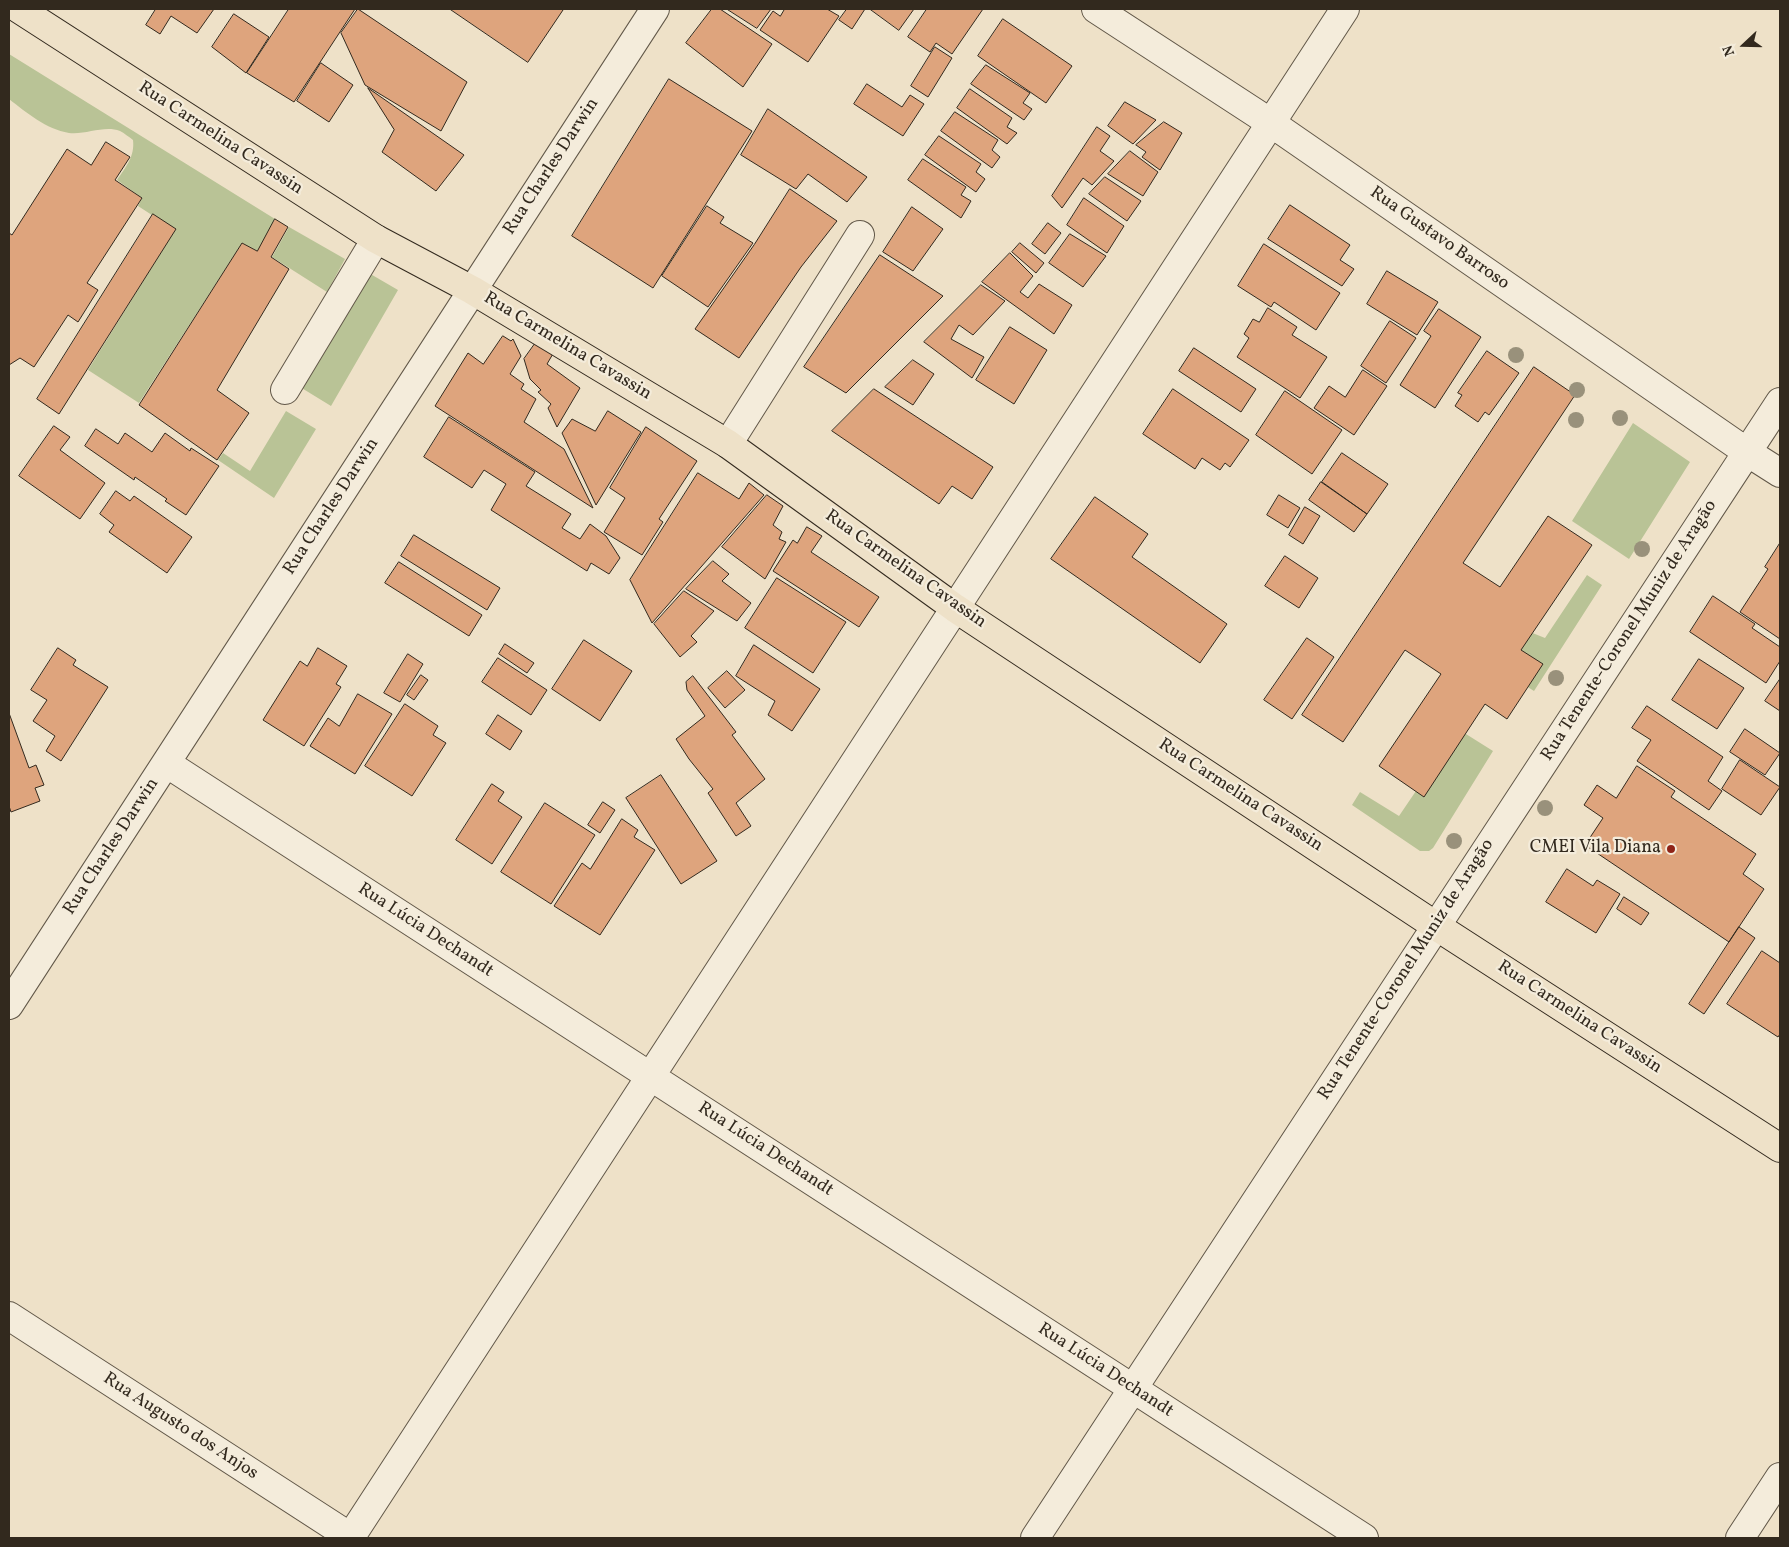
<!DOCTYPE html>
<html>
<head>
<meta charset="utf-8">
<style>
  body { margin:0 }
  #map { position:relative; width:1789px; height:1547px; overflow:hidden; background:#eee1c8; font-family:Vollkorn,serif }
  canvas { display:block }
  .frame { position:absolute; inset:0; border:10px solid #32291e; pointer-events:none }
  .north { position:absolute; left:1719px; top:20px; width:50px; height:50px; -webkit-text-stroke:4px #f4ecdb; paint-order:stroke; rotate:249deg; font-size:14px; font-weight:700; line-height:20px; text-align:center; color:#32291e }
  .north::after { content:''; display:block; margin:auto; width:18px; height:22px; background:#32291e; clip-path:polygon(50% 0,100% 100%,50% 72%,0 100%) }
</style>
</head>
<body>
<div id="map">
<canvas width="1789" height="1547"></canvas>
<div class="frame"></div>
<div class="north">N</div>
</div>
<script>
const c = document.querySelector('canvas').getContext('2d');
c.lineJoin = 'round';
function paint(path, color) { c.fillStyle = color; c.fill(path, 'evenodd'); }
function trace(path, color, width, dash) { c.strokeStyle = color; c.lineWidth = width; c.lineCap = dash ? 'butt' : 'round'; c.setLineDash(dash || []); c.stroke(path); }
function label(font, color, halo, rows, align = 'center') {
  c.font = font + ' Vollkorn,serif'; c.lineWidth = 4.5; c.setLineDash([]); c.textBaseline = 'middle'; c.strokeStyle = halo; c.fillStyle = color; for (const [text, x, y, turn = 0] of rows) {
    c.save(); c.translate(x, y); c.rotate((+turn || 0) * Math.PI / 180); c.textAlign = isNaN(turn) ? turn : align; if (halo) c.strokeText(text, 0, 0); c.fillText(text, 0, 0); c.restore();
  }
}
paint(new Path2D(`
  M9 54 275 219 258 252 242 243 139 403 88 370 175 230 138 206 142 198 117 180C126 167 135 156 133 140 129 137 124 133 120 131 104 125 86 135 69 133 46 129 27 113 9 99Z
  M289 227 345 259 327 292 272 257Z
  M367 272 398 290 331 406 300 387Z
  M286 411 316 429 274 498 218 460 223 453 250 471Z
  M1633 423 1690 462 1629 559 1572 521Z
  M1587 575 1602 585 1534 691 1520 682 1502 664 1525 630 1545 638Z
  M1458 729 1493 751 1433 848 1429 851H1420L1352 805 1360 792 1399 816Z`), '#b9c396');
const building = new Path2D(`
  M156 9H214L197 33 171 16 160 34 146 25Z
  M289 9H355L294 102 247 73Z
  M358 9 467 82 441 131 365 85 341 33Z
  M450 9H561L563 10 528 62Z
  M712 9H720L772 44 743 87 686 43Z
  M727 9H771L757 28Z
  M785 9H827L839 16 808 62 760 30 773 11 780 16Z
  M847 9H865L852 29 839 20Z
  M870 9H914L899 30Z
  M927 9H983L952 54 936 43 930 52 908 37Z
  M234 14 269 37 246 73 212 47Z
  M1003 19 1072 66 1046 103 978 56Z
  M935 47 952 58 928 97 911 86Z
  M321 63 353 85 329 122 297 101Z
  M986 65 1030 93 1023 103 1032 109 1024 120 971 84Z
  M669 79 752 131 653 288 572 236Z
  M867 84 902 107 910 95 924 104 903 136 854 104Z
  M368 88 464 155 436 191 382 152 394 130Z
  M970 89 1012 118 1007 127 1017 133 1007 144 957 108Z
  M1125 102 1156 120 1133 144 1108 126Z
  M768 109 867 177 847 202 808 174 796 189 741 155Z
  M955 112 998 140 992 150 1000 157 992 168 941 131Z
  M1164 122 1182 133 1160 170 1142 157 1146 152 1136 145Z
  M1097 127 1110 136 1100 151 1114 161 1092 185 1083 178 1062 208 1052 196Z
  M939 136 981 164 976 172 985 179 976 192 925 155Z
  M106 142 130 157 115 180 142 198 87 283 98 290 78 322 68 315 34 367 20 358 9 365V233L12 235 67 149 91 165Z
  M1130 151 1158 172 1143 196 1108 174Z
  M923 159 966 187 961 195 971 201 961 218 908 180Z
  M1105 177 1141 201 1127 221 1089 194Z
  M790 189 837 221 801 267 739 358 695 329 754 245Z
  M1084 198 1124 226 1107 253 1067 225Z
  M1290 205 1350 245 1340 260 1354 269 1342 286 1268 239Z
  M707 206 724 217 720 223 753 243 708 307 662 276Z
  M912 207 943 229 913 271 883 252Z
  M153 214 176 229 59 414 37 399Z
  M275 219 288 227 271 257 289 269 217 390 249 413 217 460 139 405 242 243 257 251Z
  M1048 223 1061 233 1045 254 1032 244Z
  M1070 234 1106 256 1083 287 1049 263Z
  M1020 243 1044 263 1036 273 1012 252Z
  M1264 244 1340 293 1316 330 1274 302 1271 307 1238 286Z
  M1010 253 1033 276 1020 292 1028 298 1039 284 1072 305 1054 334 982 282Z
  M880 255 943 296 846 393 804 367Z
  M1387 271 1438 302 1417 335 1367 304Z
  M981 285 1005 301 973 335 959 325 951 339 984 357 972 378 924 342Z
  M1268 308 1297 327 1292 335 1327 357 1300 398 1237 357 1249 338 1244 334 1253 319 1259 322Z
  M1439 309 1481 337 1435 408 1400 385 1431 336 1424 331Z
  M1390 321 1416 338 1386 383 1361 366Z
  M1010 327 1047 350 1014 404 976 380Z
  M503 336 511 341 513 339 521 356 510 374 524 384 521 389 536 399 524 422 564 449 593 508 435 406 468 353 483 364Z
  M537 341 554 352 547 364 580 388 557 427 548 408 551 404 538 392 541 390 530 379 524 359Z
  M1194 348 1256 389 1241 412 1179 371Z
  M1487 351 1519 373 1489 415 1485 412 1478 422 1455 406 1462 395 1458 393Z
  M913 360 934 374 913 405 885 387Z
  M1534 367 1575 395 1463 563 1500 587 1548 516 1592 545 1521 650 1543 664 1507 719 1485 704 1424 797 1379 766 1441 674 1405 650 1343 742 1302 715Z
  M1363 370 1387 386 1354 435 1314 408 1329 386 1345 397Z
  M874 389 993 467 972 499 952 486 939 504 832 431Z
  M1173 389 1249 440 1230 467 1225 463 1220 470 1202 458 1195 469 1143 434Z
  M1285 391 1342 430 1312 474 1256 435Z
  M608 411 641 432 596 505 562 433 572 419 595 431Z
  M449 417 535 472 526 486 571 514 562 528 580 539 590 524 606 536 620 558 609 574 591 563 587 571 491 510 506 484 484 470 472 488 424 457Z
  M54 426 70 437 60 450 105 483 80 519 19 476Z
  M646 427 697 461 659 519 663 522 642 555 604 532 625 498 610 488Z
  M96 429 118 444 125 433 152 452 165 433 190 451 191 448 219 466 186 515 165 501 167 499 135 477 134 480 85 446Z
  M1342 453 1388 484 1367 514 1322 482Z
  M698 473 739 499 749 483 764 495 652 623 630 580Z
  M1321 482 1367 514 1354 532 1309 500Z
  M116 491 130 501 134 496 192 537 167 573 109 532 114 525 100 514Z
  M767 495 783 506 773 525 782 532 779 539 786 542 765 579 722 547Z
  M1279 495 1300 508 1288 528 1267 515Z
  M1095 497 1148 534 1132 557 1227 624 1200 663 1051 559Z
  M1305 507 1320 516 1303 544 1289 535Z
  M807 527 822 536 811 552 879 597 859 627 773 571 793 540 797 543Z
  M414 535 500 588 487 610 401 556Z
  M1780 543V639L1740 612 1768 569 1765 567Z
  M1285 556 1318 578 1299 608 1265 586Z
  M713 561 729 574 722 581 751 603 737 621 686 589Z
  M399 562 482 615 469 636 385 583Z
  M777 578 846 622 813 673 745 628Z
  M684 591 714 611 691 636 697 642 680 657 654 624Z
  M1713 596 1755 624 1752 628 1780 647V661L1766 683 1690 632Z
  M1307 638 1334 657 1292 719 1264 700Z
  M584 640 632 671 600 721 552 689Z
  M505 644 534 663 527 673 499 654Z
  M754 645 820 689 792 731 768 715 775 701 736 676Z
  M58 648 76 660 73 665 108 687 61 761 46 751 55 736 33 721 47 700 31 690Z
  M318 648 347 666 336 684 341 687 304 746 263 720 300 661 307 666Z
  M408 654 423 664 400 702 384 693Z
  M498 658 547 690 531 715 482 682Z
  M1699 659 1744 688 1717 729 1672 700Z
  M727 671 745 690 725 708 708 688Z
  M421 675 428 680 414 700 407 695Z
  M693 676 736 732 732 735 765 779 736 803 751 826 736 836 708 793 713 789 689 759 676 739 705 716 687 690 686 682Z
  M1780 679V711L1765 701Z
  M358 694 392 714 355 774 310 746 328 718 339 726Z
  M405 704 438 726 433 735 446 743 412 796 365 766Z
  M1647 706 1723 757 1708 781 1722 791 1709 810 1637 761 1651 740 1632 728Z
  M9 713 29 768 36 765 44 785 35 788 40 801 11 812 9 806Z
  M498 715 522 731 510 750 486 734Z
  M1745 729 1780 753 1765 775 1730 752Z
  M1740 760 1780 787 1761 815 1722 789Z
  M1637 766 1675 791 1671 797 1756 854 1743 874 1764 889 1729 942 1585 845 1603 818 1584 805 1597 785 1616 798Z
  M661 775 717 861 681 884 626 798Z
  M492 784 504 792 498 801 522 817 492 864 456 840Z
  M603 802 615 810 600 833 588 825Z
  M545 803 595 835 551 904 501 872Z
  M622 819 638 830 634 837 655 850 600 935 554 906 582 863 590 869Z
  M1567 869 1593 886 1597 880 1620 894 1596 933 1546 902Z
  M1624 897 1649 913 1641 925 1617 909Z
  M1739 927 1755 938 1704 1014 1689 1004Z
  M1762 951 1780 963V1034L1778 1037 1727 1004Z`);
paint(building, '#dea47d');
trace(building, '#32291e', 1);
const minor = new Path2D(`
  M1096 9 1271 123 1747 452 1780 473
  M285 390 376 239
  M728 444 860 235
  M166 763 1364 1538
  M9 1005 655 9
  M9 1316 352 1538
  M350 1538 1345 9
  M1035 1538 1780 402
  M1740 1538 1780 1477`);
const major = new Path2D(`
  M19 9 376 239 472 290 728 444 955 608 1436 926 1780 1148`);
trace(minor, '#615748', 30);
trace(major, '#32291e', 30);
trace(minor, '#f4ecdb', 28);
trace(major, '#eee1c8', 28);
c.fillStyle = '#99917b';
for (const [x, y] of [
  [1516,355],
  [1577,390],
  [1620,418],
  [1576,420],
  [1642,549],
  [1556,678],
  [1545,808],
  [1454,841]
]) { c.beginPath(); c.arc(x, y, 8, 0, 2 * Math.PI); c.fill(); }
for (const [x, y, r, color] of [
  [1671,849,5,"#8f2418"]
]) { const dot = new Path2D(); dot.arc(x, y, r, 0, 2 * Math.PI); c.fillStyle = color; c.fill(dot); trace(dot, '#f4ecdb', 2); }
label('18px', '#32291e', '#f4ecdb', [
  ["Rua Carmelina Cavassin",220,139,33],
  ["Rua Charles Darwin",552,167,-57],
  ["Rua Gustavo Barroso",1439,239,35],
  ["Rua Carmelina Cavassin",567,347,31],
  ["Rua Charles Darwin",332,507,-57],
  ["Rua Carmelina Cavassin",905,570,35],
  ["Rua Tenente-Coronel Muniz de Aragão",1630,631,-57],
  ["Rua Carmelina Cavassin",1240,796,33],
  ["Rua Charles Darwin",112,847,-57],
  ["Rua Lúcia Dechandt",425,931,33],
  ["Rua Tenente-Coronel Muniz de Aragão",1407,970,-57],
  ["Rua Carmelina Cavassin",1579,1018,33],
  ["Rua Lúcia Dechandt",765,1150,33],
  ["Rua Lúcia Dechandt",1105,1371,33],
  ["Rua Augusto dos Anjos",180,1427,33]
]);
label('18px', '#32291e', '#f4ecdb', [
  ["CMEI Vila Diana",1661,849]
], 'right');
</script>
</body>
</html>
